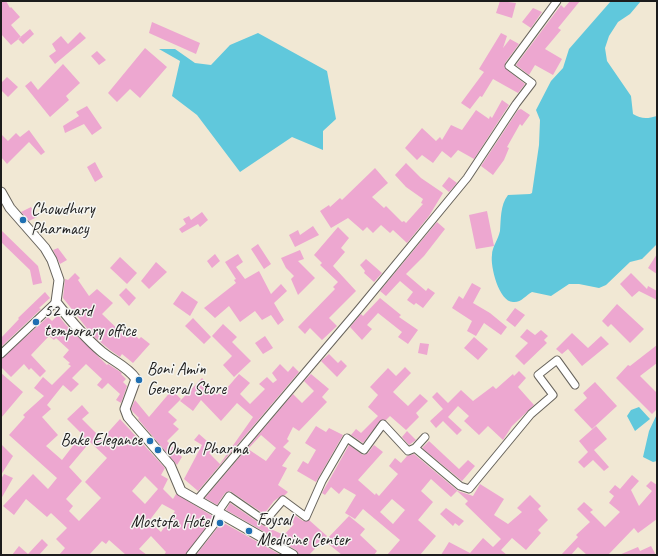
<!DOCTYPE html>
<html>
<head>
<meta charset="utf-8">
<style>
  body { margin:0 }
  #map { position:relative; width:658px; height:556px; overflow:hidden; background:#f1e8d4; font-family:Caveat,sans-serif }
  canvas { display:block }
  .frame { position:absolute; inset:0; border:2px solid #1c1c1c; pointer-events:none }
</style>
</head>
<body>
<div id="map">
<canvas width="658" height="556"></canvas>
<div class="frame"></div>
</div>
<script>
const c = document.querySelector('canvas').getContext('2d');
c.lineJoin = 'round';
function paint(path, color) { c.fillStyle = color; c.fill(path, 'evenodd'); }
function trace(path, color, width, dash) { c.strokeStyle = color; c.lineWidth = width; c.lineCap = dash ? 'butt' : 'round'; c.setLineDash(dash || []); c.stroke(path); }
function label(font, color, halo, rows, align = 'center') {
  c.font = font + ' Caveat,sans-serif'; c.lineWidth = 3; c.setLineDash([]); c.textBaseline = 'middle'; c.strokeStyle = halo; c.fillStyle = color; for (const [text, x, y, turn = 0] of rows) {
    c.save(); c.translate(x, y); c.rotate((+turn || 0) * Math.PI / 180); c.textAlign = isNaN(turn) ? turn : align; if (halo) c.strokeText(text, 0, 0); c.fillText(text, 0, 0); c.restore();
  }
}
paint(new Path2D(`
  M611 1H641L630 14 618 22 609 36 605 48 607 61 631 96 633 114C641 119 647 119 657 116V244L642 259 630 262 606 285 599 288 579 284H569L551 296 532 292C526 295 521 303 513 302 499 302 490 266 492 255 492 247 498 240 500 231 501 220 500 205 508 195L530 194 532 193 539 145 540 120 536 110 551 81 563 68 569 49Z
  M258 33 327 71 336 119 323 131V150L292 137 240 172 197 115 172 96 180 61 159 49H175L195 63 211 65 230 45Z
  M639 407 650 419 635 431 627 416 631 410Z
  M657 414V461L653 462 643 457 649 431Z`), '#60c8dc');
paint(new Path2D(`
  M1 1H6L10 8 11 7 20 17 11 25 21 37 11 45 1 34Z
  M500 1 516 3 512 18 496 13Z
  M570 1H580L558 28 561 30 545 49 562 59 553 75 535 65 529 75 516 65 561 5 564 8Z
  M533 8 542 12 531 28 522 22Z
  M152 22 200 43 196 54 149 33Z
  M30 29 34 34 23 44 18 39Z
  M80 32 86 38 55 64 49 56 56 51 52 44 61 36 68 44Z
  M501 33 507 36 503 48 510 39 519 44 505 63V68L525 84 518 93 493 79 482 97 480 96 470 109 461 103 484 72 479 69Z
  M145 48 167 67 140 98 130 89 117 102 108 93Z
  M97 51 106 60 99 65 91 56Z
  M63 64 80 83 66 96 69 100 50 117 25 86 31 81 38 90Z
  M7 77 18 87 8 97 1 90V83Z
  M502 100 509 105 474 159 458 150 451 158 442 151 433 163 422 155 417 160 405 148 422 128 436 141 440 137 442 140 451 125 462 130 476 110 489 119 490 116 492 118Z
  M87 106 102 128 92 135 84 124 65 133 63 126 79 116 76 112Z
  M521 109 530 115 522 126 520 124 507 147 509 148 504 160 493 175 481 166 518 110Z
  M29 130 45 152 41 155 29 142 7 164 1 157V134L8 141 16 133 20 137Z
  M95 162 103 177 95 182 87 167Z
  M406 163 421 178 443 193 429 216 407 243 393 230 390 233 381 225 373 233 367 227 363 231 348 218 331 228 320 211 329 205 330 207 340 198 342 200 375 168 388 183 372 197 384 208 386 206 402 222 404 221 406 223 423 204 421 203 423 199 406 187 395 175Z
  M449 177 457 183 449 192 442 186Z
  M31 207 37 217 29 221 21 212Z
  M487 211 494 246 476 249 469 215Z
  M202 212 208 220 200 227 198 224 182 233 179 229 186 224 183 219 189 216 191 220Z
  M437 222 445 229 424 256 406 274 426 291 428 288 435 293 423 308 416 303 414 305 407 300 413 292 400 281 386 296 380 291Z
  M313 226 319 235 295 247 289 235 298 230 300 235Z
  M338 227 349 238 341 248 345 252 333 266 356 291 329 318 337 326 322 340 310 328 305 334 298 327 335 289 333 287 338 282 320 265 322 263 314 255Z
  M1 230 38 266 42 283 33 285 30 270 1 242Z
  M258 244 271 264 264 269 251 249Z
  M58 248 67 260 60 264 53 250Z
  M300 250 304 259 298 261 315 278 298 295 291 279 294 276 286 268 281 258Z
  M215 254 220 261 212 268 207 261Z
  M238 254 243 262 236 267 245 279 259 271 271 294 281 284 287 291 274 303 284 320 278 325 271 315 262 320 255 311 240 322 229 306 215 318 204 308 236 283 234 280 236 279 225 262Z
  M657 254V274L648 268Z
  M120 257 137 273 127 284 110 268Z
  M366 259 382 273 374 282 364 273 365 271 360 265Z
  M156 262 167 272 149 289 141 281Z
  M75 273 80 278 78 280 89 296 97 289 113 303 102 314 127 338 132 332 139 339 141 337 150 344 133 363 122 354 120 357 110 350 93 336 63 298 65 279 68 280Z
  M631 273 647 289 648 286 657 291V300L639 291 632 297 620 284Z
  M472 283 481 288 473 303 490 313 507 327 501 335 484 323 476 336 467 331 472 321 452 308 459 296 463 299Z
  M126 288 136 298 129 306 119 295Z
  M182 291 198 302 190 316 173 304Z
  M45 292 50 298 39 308 41 309 1 347V338L19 319 18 318Z
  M380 298 401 315 399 317 418 330 408 344 398 337 402 332 378 313 367 325 372 329 362 340 350 327 361 314 363 316Z
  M617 304 644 329 630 343 611 324 608 327 602 321Z
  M515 308 525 315 515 327 506 320Z
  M58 315 66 325 107 365 108 364 122 373 121 374 126 379 123 382 127 386 121 403 116 400 120 394 108 383 102 389 97 385 102 379 86 364 72 378 79 384 71 392 63 385 47 405 51 409 42 417 58 435 46 446 62 460 82 434 67 419 82 405 89 413 82 419 102 439 120 419 165 468 161 475 168 479 163 489 173 499 176 494 214 517 185 555H164L166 552 151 536 139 549 147 555H126L109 540 106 544 102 541 89 555H59L65 548 56 539 67 528 51 513 47 517 26 499 14 515 3 506 33 474 48 489 57 478 9 435 25 417 23 415 44 396 34 388 43 377 52 385 71 366 68 364 70 363 63 357 69 350 56 338 54 340 49 336 31 355 46 371 40 377 31 368 29 370 24 364 11 377 1 367V359L48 317 52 321ZM90 442 107 458 85 482 101 498 79 521 69 511 73 506 66 499 82 481 69 467ZM145 476 158 489 145 504 132 491ZM162 504 175 511 161 532 149 521Z
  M193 318 211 337 204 344 185 326Z
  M223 324 237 337 232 342 251 361 234 377 223 365 232 356 212 336Z
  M527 329 535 335 541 330 548 336 544 340 547 343 524 365 515 356 528 343 520 337Z
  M572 333 588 348 601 336 609 344 582 366 568 349 562 354 556 349Z
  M265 336 273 348 263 354 255 343Z
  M474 337 488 349 478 360 464 348Z
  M420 343 429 344 427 355 418 353Z
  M657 345V363L640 376 657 393V409L652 414 616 378 628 365 630 366Z
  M329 354 338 363 341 360 347 366 337 377 321 361Z
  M280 364 288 372 293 366 299 372 198 491 184 479 202 445 194 440 199 434 215 448 209 453 220 464 253 417 237 403 221 421 201 400 193 411 180 401 202 378 221 395 239 374 250 383 240 394 250 404 265 389 259 384 267 377 273 383 277 380 272 373Z
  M405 367 411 373 393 392 408 406 420 394 428 401 416 413 419 417 406 430 390 416 386 420H381L363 443 351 435 356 429 361 433 378 416 368 407 378 395 370 387 388 368 396 376Z
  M519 371 526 378 518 387 534 405 512 426 503 440 488 426 479 435 464 421 469 416 458 406 448 417 462 430 457 435 443 421 436 428 430 421 443 409 432 397 437 392 448 403 461 390 473 401 493 386 496 389 513 374 514 376Z
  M1 373 23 392 1 418Z
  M311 374 329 389 322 397 327 402 299 431 293 427 287 439 289 441 283 447 291 453 282 466 287 468 278 485 288 492 285 495 281 496 274 501 264 514 230 491 225 493 217 505 205 498 293 394 302 403 314 391 304 381ZM261 435 276 448 266 461 248 449Z
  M595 382 617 406 592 429 574 410 587 398 583 393Z
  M172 390 181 399 168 412 177 420 173 424 179 429 167 441 182 457 177 465 138 419 139 418 133 412 131 409 135 400 149 417Z
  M316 426 326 432 329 428 343 435 316 482 297 471 303 461 308 464 316 450 305 443Z
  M596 426 607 439 594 450 609 467 604 471 593 460 584 468 578 462 588 452 579 441Z
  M407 431 416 440 409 445 402 437Z
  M429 441 459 469 468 460 475 466 462 481 422 448Z
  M1 444 13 456 1 475Z
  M349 445 363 455 368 453 374 445 383 452 358 480 375 495 376 493 379 496 398 474 389 466 395 458 401 463 407 456 414 454 458 491 473 496 480 484 504 499 494 515 508 524 522 512 517 508 530 495 541 506 538 509 548 520 538 530 541 533 526 550 512 538 501 550 507 555H441L449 542 470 553 483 538 493 547 501 539 465 504 468 501 457 491 451 497 431 479 421 491 433 502 418 520 436 536 420 555H387L400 540 363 509 355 519 345 513 356 495 344 488 339 494 331 487 325 495 322 493ZM392 499 405 510 393 524 380 512Z
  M4 474 13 478 1 499V479Z
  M632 475 639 481 631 490 639 506 652 491 646 486 651 481 657 485V519L638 533 634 528 608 555H587L578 547 571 555H561L578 537 576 535 590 522 577 509 584 502 593 510 590 512 605 527 620 512 609 503 614 496 609 492 615 485 620 489Z
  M230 503 262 525 284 535 294 524 288 520 293 514 303 521 309 520 327 536 309 555H299L296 550 226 510Z
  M446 508 464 521 459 526 455 523 453 526 440 514Z
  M349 516 365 529 360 535 377 551 374 555H342L325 541Z
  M222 522 281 555H196Z
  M42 539 48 545 39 555H12L19 546 28 554Z
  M651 546 656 555H619L638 547 640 551Z`), '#eda7d0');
const minor = new Path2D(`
  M1 354 56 302
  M415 448 460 486 469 489 531 414 553 395 538 375 557 360 575 385
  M197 500 359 309 467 178 516 104 532 83 509 66 557 1
  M218 512 229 496 265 521 283 500 306 517 322 481 347 438 364 450 383 424 408 451 415 448 425 437
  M190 555 222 514`);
const tertiary = new Path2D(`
  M1 192 10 208 45 248 52 260 59 280 56 302C70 320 84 337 102 352 113 361 128 367 136 379L125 409 128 417 170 465 181 491 293 555`);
trace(minor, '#67635c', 9);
trace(tertiary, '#67635c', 11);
trace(minor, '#fff', 7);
trace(tertiary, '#fff', 9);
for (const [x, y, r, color] of [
  [23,220,4,"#1f6fb2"],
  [36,322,4,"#1f6fb2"],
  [139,380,4,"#1f6fb2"],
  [150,441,4,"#1f6fb2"],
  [158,450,4,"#1f6fb2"],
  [220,523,4,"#1f6fb2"],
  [249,531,4,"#1f6fb2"]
]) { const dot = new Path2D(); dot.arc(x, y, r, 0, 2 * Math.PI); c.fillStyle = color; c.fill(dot); trace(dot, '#f6f6f2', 1.5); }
label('17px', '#1c1c1c', '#f6f6f2', [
  ["Chowdhury",31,210],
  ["Pharmacy",31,230],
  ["52 ward",44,312],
  ["temporary office",44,332],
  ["Boni Amin",147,370],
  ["General Store",147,390],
  ["Bake Elegance",142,441,"right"],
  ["Omar Pharma",166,450],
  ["Foysal",257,521],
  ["Medicine Center",257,541],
  ["Mostofa Hotel",212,523,"right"]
], 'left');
</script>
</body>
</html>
